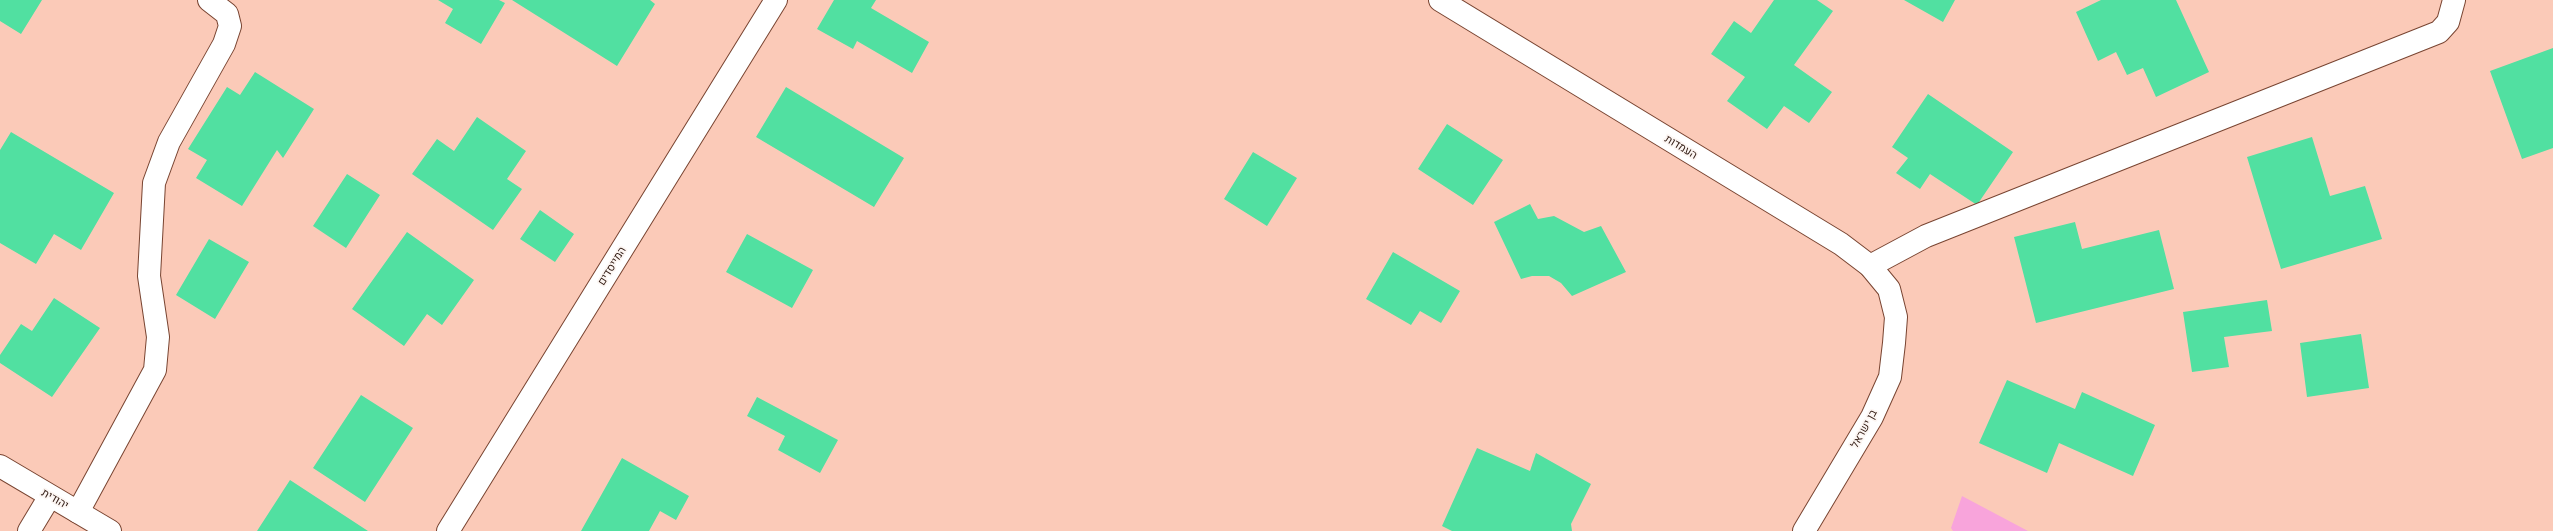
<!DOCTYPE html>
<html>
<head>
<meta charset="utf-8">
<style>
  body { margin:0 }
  canvas { display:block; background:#fbcab8 }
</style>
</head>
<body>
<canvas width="2553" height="531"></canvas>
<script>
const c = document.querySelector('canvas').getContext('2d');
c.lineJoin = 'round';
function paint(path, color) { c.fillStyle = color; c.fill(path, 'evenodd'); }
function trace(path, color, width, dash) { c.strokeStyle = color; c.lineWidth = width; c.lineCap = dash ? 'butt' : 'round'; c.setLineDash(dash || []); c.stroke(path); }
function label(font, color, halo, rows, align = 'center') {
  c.font = font + ' Inter,Heebo,sans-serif'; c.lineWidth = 3.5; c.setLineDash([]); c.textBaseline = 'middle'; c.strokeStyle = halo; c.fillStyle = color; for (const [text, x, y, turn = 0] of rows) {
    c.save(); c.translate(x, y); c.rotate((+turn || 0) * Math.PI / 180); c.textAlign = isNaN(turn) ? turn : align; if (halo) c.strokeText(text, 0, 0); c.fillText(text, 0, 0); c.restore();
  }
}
paint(new Path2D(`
  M1962 496 2028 531H1953L1951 528Z`), '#f8a4db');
paint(new Path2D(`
  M0 0H42L21 34 0 21Z
  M438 0H499L505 3 481 44 445 23 453 9Z
  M512 0H650L655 4 617 66Z
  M834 0H876L871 8 929 42 912 73 857 41 853 49 817 29Z
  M1774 0H1817L1833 11 1794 65 1832 92 1809 123 1784 106 1767 129 1727 101 1745 77 1711 54 1734 21 1751 33Z
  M1904 0H1955L1943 22Z
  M2101 0H2176L2209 72 2156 97 2143 68 2127 75 2116 52 2098 61 2076 12Z
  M2553 48V148L2522 159 2490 71Z
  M255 72 314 109 283 158 277 150 242 206 196 178 207 160 188 149 227 87 240 95Z
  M786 87 904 158 874 207 756 137Z
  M1928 94 2013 152 1977 205 1930 174 1920 189 1896 173 1908 158 1892 147Z
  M477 117 526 151 507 179 522 189 493 230 412 174 437 139 454 151Z
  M1447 124 1503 160 1473 205 1418 169Z
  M11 132 114 193 81 250 54 234 36 264 0 243V150Z
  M2312 137 2330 196 2365 186 2382 239 2281 269 2247 157Z
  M1253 152 1297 178 1267 226 1224 199Z
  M347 174 380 195 346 248 313 226Z
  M1530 204 1538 219 1554 216 1584 232 1601 226 1626 272 1572 296 1561 283 1549 276H1532L1521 279 1494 222Z
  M540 210 574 234 555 262 520 239Z
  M2075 222 2082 249 2159 230 2174 289 2036 323 2014 237Z
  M407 232 474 280 442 325 427 314 404 346 352 309Z
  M747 234 813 270 792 308 726 272Z
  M209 239 249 262 215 319 176 295Z
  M1393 252 1460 291 1441 323 1420 311 1411 325 1366 299Z
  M54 298 100 328 52 397 0 363V355L21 324 32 331Z
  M2267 300 2272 331 2224 337 2229 367 2192 372 2183 312Z
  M2361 334 2369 388 2307 397 2300 343Z
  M2007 380 2075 409 2082 392 2155 425 2133 476 2059 443 2047 473 1979 443Z
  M361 395 413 428 365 502 313 468Z
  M757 397 838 440 820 473 778 450 785 436 747 416Z
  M1477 448 1530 471 1536 453 1591 484 1571 524 1572 531H1452L1442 526Z
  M622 458 689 496 676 520 660 511 649 531H581Z
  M290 480 368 531H257Z`), '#51e0a1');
const lane = new Path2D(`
  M1870 266 1926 236 2439 32 2448 22 2454 0
  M78 512 155 370 158 337 149 276 154 183 169 142 224 44 230 26 227 14 209 0`);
const street = new Path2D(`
  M1440 0 1841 244 1870 266 1889 289 1896 317 1894 343 1890 377 1872 417 1804 531
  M0 466 110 531
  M29 531 50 496
  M448 531 776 0`);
trace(lane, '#794532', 24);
trace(street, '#794532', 24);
trace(lane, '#fff', 22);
trace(street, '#fff', 22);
label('11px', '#2f1911', '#fcf6f3', [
  ["העמדות",1681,147,31],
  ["המייסדים",612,266,-58],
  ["בן ישראל",1864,429,-61],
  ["יהודית",55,499,30]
]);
</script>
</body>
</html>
